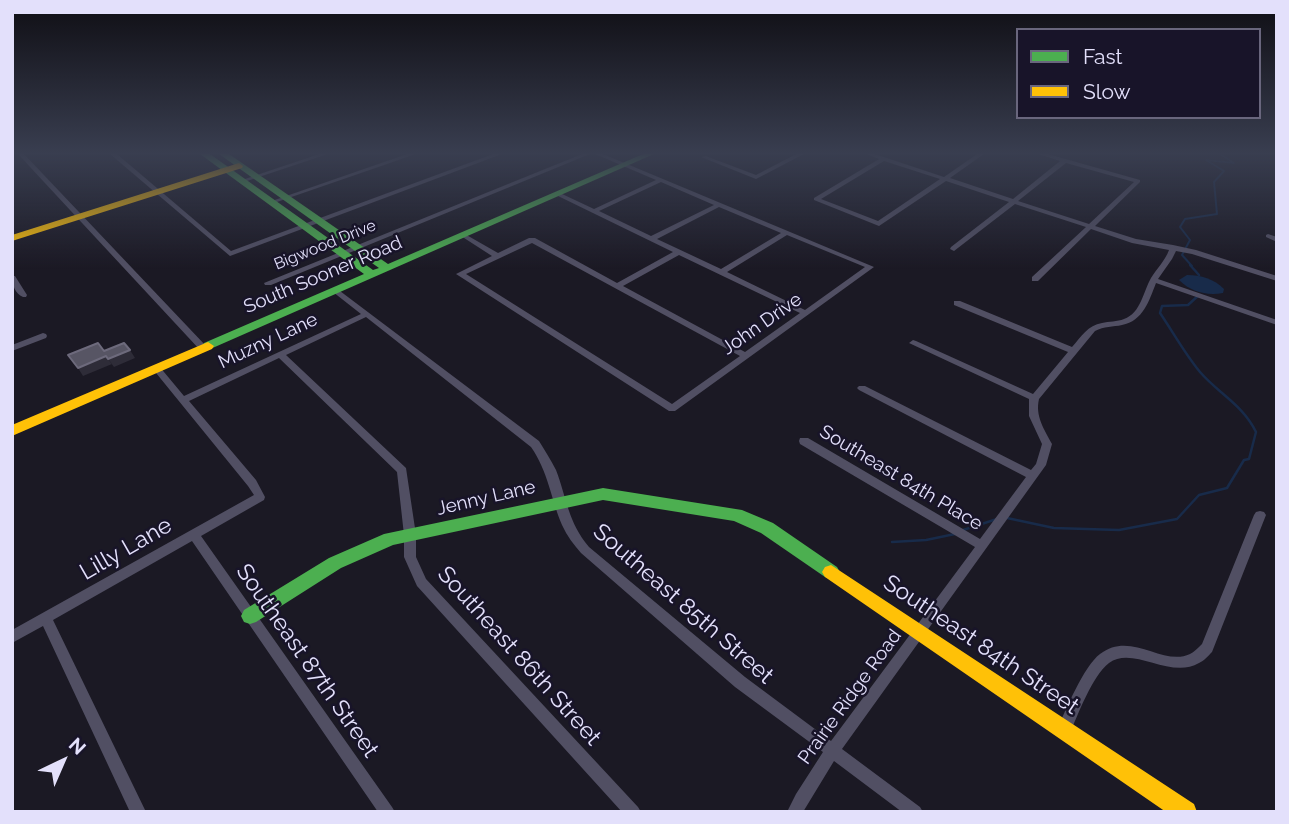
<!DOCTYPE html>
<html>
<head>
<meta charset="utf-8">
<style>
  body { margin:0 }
  #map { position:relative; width:1289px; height:824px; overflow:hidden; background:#1b1924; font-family:Raleway,sans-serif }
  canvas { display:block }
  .frame { position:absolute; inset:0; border:14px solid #e3e0fb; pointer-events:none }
  .legend { position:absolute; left:1016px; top:28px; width:245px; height:91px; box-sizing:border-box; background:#181429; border:2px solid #69667d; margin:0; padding:9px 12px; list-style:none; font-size:21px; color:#e3e0fb }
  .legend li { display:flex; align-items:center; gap:14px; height:35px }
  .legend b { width:35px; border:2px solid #69667d }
  .north { position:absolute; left:28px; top:726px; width:70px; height:70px; -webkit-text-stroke:5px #181429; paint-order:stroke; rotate:44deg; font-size:19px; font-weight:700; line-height:28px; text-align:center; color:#e3e0fb }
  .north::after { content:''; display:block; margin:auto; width:24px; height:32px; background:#e3e0fb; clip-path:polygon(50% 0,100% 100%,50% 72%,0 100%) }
</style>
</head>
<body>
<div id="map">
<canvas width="1289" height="824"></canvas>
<div class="frame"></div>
<ul class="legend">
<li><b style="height:9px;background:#4caf50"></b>Fast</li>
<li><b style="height:9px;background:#ffc107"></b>Slow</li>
</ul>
<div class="north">N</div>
</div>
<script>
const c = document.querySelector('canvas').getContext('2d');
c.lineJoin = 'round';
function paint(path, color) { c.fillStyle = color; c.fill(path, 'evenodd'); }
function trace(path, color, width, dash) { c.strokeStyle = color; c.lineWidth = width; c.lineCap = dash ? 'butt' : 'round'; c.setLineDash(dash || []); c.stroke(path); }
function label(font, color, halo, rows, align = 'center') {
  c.font = font + ' Raleway,sans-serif'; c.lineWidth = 5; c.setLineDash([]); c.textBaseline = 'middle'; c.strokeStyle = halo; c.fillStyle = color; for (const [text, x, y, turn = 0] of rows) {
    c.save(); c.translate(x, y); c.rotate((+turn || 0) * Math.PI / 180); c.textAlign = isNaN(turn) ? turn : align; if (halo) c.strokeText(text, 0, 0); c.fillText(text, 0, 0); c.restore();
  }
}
paint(new Path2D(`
  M1187 275C1201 275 1214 279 1224 289L1223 293C1207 296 1191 292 1179 280Z`), '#182b4a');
trace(new Path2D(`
  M1192 266 1182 255 1190 240 1180 227 1185 219 1217 214 1214 182 1224 171 1206 160 1234 163 1220 154`), '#182b4a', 2);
trace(new Path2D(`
  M1190 265 1199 275
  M1007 518 1054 528 1119 530 1177 519 1199 495 1227 488 1244 460 1249 459 1256 432C1243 405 1219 394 1200 372 1185 354 1173 332 1160 313L1162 306 1188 305 1199 295
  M960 531 997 519
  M892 542 926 540 955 534`), '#182b4a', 2.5);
paint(new Path2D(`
  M18 154H24L206 346 207 348 206 350H200Z
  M110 154H117L231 251 493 154H502L230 256Z
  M319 154H328L244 182 239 181Z
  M407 154H416L274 203 269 202Z
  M582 154H590L271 285H265L264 283Z
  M595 154H603L874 267 675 411H669L456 274 492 256 461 236 459 235 463 233 498 253 529 238H535L617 283 673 252 556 195V193H560L594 209 656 180ZM661 182 714 205 651 236 599 211ZM719 207 781 233 721 269 657 239ZM787 235 865 267 805 310 727 272ZM532 243 740 356 672 404 466 274ZM679 255 800 313 745 352 623 286Z
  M796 154H804L756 179 701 157 706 156 756 175Z
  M866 154H875L944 177 977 154H984L950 178 1013 199 1060 161 1038 154H1048L1140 180V182L1095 226 1136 239 1173 245 1196 250 1277 276V281L1192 254 1176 251 1172 259 1158 279 1277 320V325L1156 283C1149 301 1143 321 1122 325 1113 327 1104 326 1095 331L1039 399C1035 416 1044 429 1052 444L1046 465 842 749 920 807 923 812H902L834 761 803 812H787L796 794 823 752 735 687 581 553C574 545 567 536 562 525 551 499 548 471 531 447L366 317 286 355 406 468 416 535V557L426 579 638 807 641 812H622L417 586 404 557V535L397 472 279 358 189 401 256 480 265 497 264 500 201 536 392 807 395 812H378L192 541 53 620 146 812H130L43 626 12 643V630L254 495 248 486 152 368 153 366H159L184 396 361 314 333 292V288H336L539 441C545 451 551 460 556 470 567 499 568 522 589 547L745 677 831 741 975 547 800 444 799 441 800 438H808L980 539 1026 477 859 390 857 388 859 386H865L1031 470 1036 464 1042 444 1029 416V399L909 343 913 340 916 341 1033 394 1068 352 954 305V301H960L1072 347C1081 337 1088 325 1102 323 1109 321 1117 322 1124 319 1141 313 1143 292 1151 278 1157 268 1165 261 1169 250L1132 243 1091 229 1038 281H1032V277L1086 227 1015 204 954 251 950 249 951 247 1009 202 946 181 879 226 814 200V198L879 159ZM884 161 940 179 878 221 821 199ZM1066 163 1134 182 1089 224 1018 201Z
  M1268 234 1277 237V242L1266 237V235Z
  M12 276H15L27 295 26 297H23C15 294 12 284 12 276Z
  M43 333 46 334 47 336 46 338 12 351V345Z
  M1260 511 1264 512 1266 515 1212 652C1208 656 1204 661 1199 663 1170 680 1133 645 1109 663 1092 676 1078 715 1069 735L1064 737 1059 735 1057 730C1065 711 1084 666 1100 654 1131 630 1163 667 1190 654 1194 652 1198 648 1202 644L1254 515 1256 512Z`), '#514f63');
paint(new Path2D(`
  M200 154H210L373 270 379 268 219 154H229L388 264 643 154H654L208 350 202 346 204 343 364 274Z
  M603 488 742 510 773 523 837 567 840 572 837 577 831 579 825 577 761 533 734 521 603 500 393 545 341 568 256 622 250 624 244 622 241 616 244 610 329 558 384 534Z`), '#4caf50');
paint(new Path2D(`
  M239 163 243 166 242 168 12 241V235Z
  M208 342 214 346 212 349 12 436V425Z
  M831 565 1194 804 1197 812H1166L825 577 822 572 825 567Z`), '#ffc107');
paint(new Path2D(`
  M130 350 135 358 114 367 108 359Z
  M106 356 112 364 83 376 78 368Z`), '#2e2c38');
const building = new Path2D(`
  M98 343 104 351 124 343 130 350 108 359 106 356 78 368 68 355Z`);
paint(building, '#575564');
trace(building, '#6d6a7c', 2);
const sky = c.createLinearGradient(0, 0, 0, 269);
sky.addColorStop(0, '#0f0e14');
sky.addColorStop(0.57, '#393e50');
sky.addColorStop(1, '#393e5000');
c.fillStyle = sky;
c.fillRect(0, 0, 1289, 269);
label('16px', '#e3e0fb', '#181429', [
  ["Bigwood Drive",325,245,-22]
]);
label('19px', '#e3e0fb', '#181429', [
  ["South Sooner Road",323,275,-23],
  ["John Drive",762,324,-35],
  ["Muzny Lane",268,341,-25],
  ["Southeast 84th Place",901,478,31],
  ["Jenny Lane",486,498,-13],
  ["Prairie Ridge Road",850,697,-54]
]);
label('23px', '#e3e0fb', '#181429', [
  ["Lilly Lane",126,549,-30],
  ["Southeast 85th Street",683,604,41],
  ["Southeast 84th Street",981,645,34],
  ["Southeast 86th Street",519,656,48],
  ["Southeast 87th Street",307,661,55]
]);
</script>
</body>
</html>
